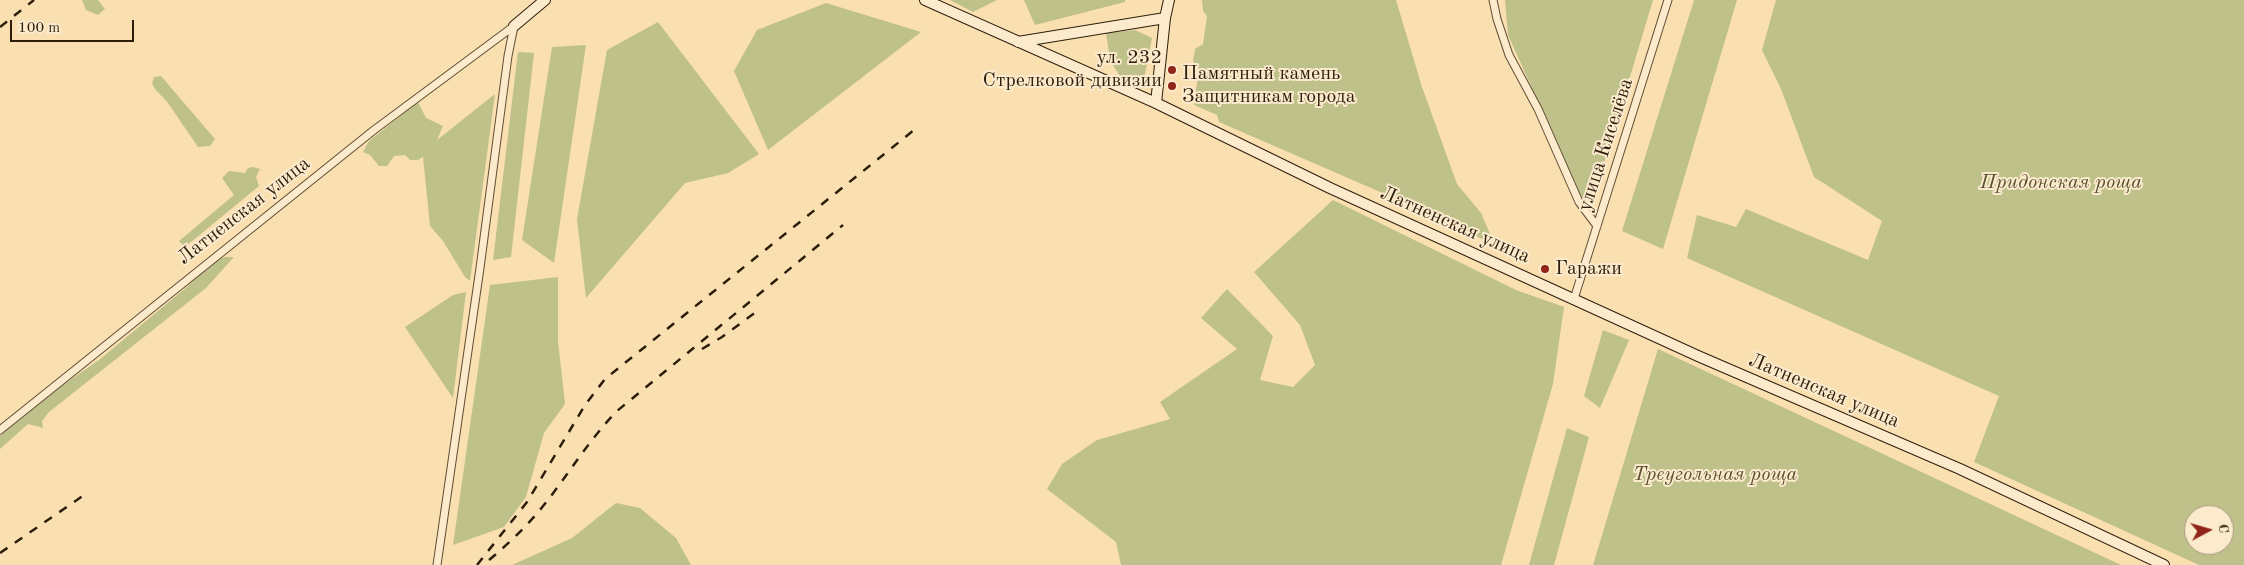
<!DOCTYPE html>
<html>
<head>
<meta charset="utf-8">
<style>
  body { margin:0 }
  #map { position:relative; width:2244px; height:565px; overflow:hidden; background:#fadfb1; font-family:"Old Standard TT",serif }
  canvas { display:block }
  .north { position:absolute; left:2184px; top:505px; width:50px; height:50px; box-sizing:border-box; background:#fceacc; border:1px solid #a9987f; border-radius:50%; rotate:84deg; font-size:14px; font-weight:700; line-height:20px; text-align:center; color:#2c1e0b }
  .north::after { content:''; display:block; margin:auto; width:18px; height:22px; background:#8f2418; clip-path:polygon(50% 0,100% 100%,50% 72%,0 100%) }
  .scale { position:absolute; left:10px; top:20px; width:124px; height:22px; box-sizing:border-box; border:2px solid #2c1e0b; border-top:0; padding-left:6px; font-size:15px; line-height:18px; white-space:nowrap; color:#2c1e0b; -webkit-text-stroke:4px #fceacc; paint-order:stroke }
</style>
</head>
<body>
<div id="map">
<canvas width="2244" height="565"></canvas>
<div class="north">С</div>
<div class="scale">100 m</div>
</div>
<script>
const c = document.querySelector('canvas').getContext('2d');
c.lineJoin = 'round';
function paint(path, color) { c.fillStyle = color; c.fill(path, 'evenodd'); }
function trace(path, color, width, dash) { c.strokeStyle = color; c.lineWidth = width; c.lineCap = dash ? 'butt' : 'round'; c.setLineDash(dash || []); c.stroke(path); }
function label(font, color, halo, rows, align = 'center') {
  c.font = font + ' "Old Standard TT",serif'; c.lineWidth = 4; c.setLineDash([]); c.textBaseline = 'middle'; c.strokeStyle = halo; c.fillStyle = color; for (const [text, x, y, turn = 0] of rows) {
    c.save(); c.translate(x, y); c.rotate((+turn || 0) * Math.PI / 180); c.textAlign = isNaN(turn) ? turn : align; if (halo) c.strokeText(text, 0, 0); c.fillText(text, 0, 0); c.restore();
  }
}
paint(new Path2D(`
  M82 0H98L105 9 98 15 86 10Z
  M950 0H997L973 12Z
  M1024 0H1125V2L1035 25Z
  M1202 0H1396L1422 87 1457 184 1481 213 1490 234 1482 239 1447 221 1219 122 1217 115 1194 105 1199 68 1193 61 1195 49 1203 44 1207 16 1203 11Z
  M1505 0H1653L1593 200 1582 199 1508 35Z
  M1694 0H1737L1663 249 1622 231Z
  M1776 0H2244V565H2199L1974 462 1999 396 1687 258 1697 215 1736 227 1746 209 1868 260 1882 221 1814 177 1781 89 1762 50ZM2194 515H2224V545H2194Z
  M826 3 921 32 768 150 734 71 757 30Z
  M658 22 759 154 728 173 685 183 586 298 577 219 607 50Z
  M1135 30 1152 38 1144 79 1138 84 1121 78 1110 60 1106 33Z
  M586 45 554 263 522 240 552 47Z
  M518 52 534 53 511 257 493 260Z
  M161 76 215 139 210 146 198 147 168 103 155 89 152 83 154 77Z
  M495 94 470 281 465 277 443 241 430 226 423 157 418 160H410L405 155 394 156 387 166H379L370 155 363 152 369 141 418 102 426 118 443 126 437 140Z
  M253 167 260 169 256 177 259 186 185 247 179 241 234 195 222 178 229 171 245 173 248 168Z
  M1333 200 1516 290 1564 307 1553 384 1501 565H1121L1116 542 1047 489 1062 464 1097 440 1170 419 1160 402 1237 349 1201 318 1227 289 1273 336 1260 380 1293 387 1315 365 1300 325 1254 272Z
  M225 257H234L206 288 49 412 42 421 43 428 28 424 0 449V435L31 407 99 360 188 286C198 275 210 262 225 257Z
  M558 277V341L565 404 544 433 526 497 504 527 453 545 490 285Z
  M466 292 453 398 405 327 453 295Z
  M1603 330 1629 340 1600 408 1584 396Z
  M1658 349 2121 565H1593Z
  M1567 428 1589 437 1554 565H1529Z
  M616 503 640 508 676 538 691 565H512L572 538Z`), '#bfc18a');
const street = new Path2D(`
  M1493 0 1497 19 1509 55 1538 109 1579 202 1597 226
  M1574 299 1668 0
  M0 430 374 130 514 26
  M437 565 480 268 508 56 514 26`);
const secondary = new Path2D(`
  M925 0 1156 103 1330 188 1698 356 1960 469 2164 565
  M514 26 545 0
  M1018 42 1165 18
  M1156 103 1165 18 1169 0`);
trace(street, '#604e34', 9);
trace(secondary, '#2c1e0b', 12);
trace(street, '#fceacc', 7);
trace(secondary, '#fceacc', 10);
trace(new Path2D(`
  M0 27 34 0
  M702 349 722 337 756 312
  M0 553 87 493
  M489 560C512 541 533 520 551 496 573 467 591 438 617 411L843 225
  M477 565 527 502 585 405 605 379 919 126`), '#2c1e0b', 2.5, [9, 9]);
for (const [x, y, r, color] of [
  [1172,70,5,"#8f2418"],
  [1172,86,5,"#8f2418"],
  [1545,269,5,"#8f2418"]
]) { const dot = new Path2D(); dot.arc(x, y, r, 0, 2 * Math.PI); c.fillStyle = color; c.fill(dot); trace(dot, '#fceacc', 2); }
label('20px', '#2c1e0b', '#fceacc', [
  ["ул. 232",1162,58,"right"],
  ["Стрелковой дивизии",1162,81,"right"],
  ["Памятный камень",1182,74],
  ["Защитникам города",1182,97],
  ["Гаражи",1555,269]
], 'left');
label('20px', '#2c1e0b', '#fceacc', [
  ["улица Киселёва",1606,145,-72],
  ["Латненская улица",244,211,-38],
  ["Латненская улица",1455,225,24],
  ["Латненская улица",1824,391,23]
]);
label('italic 20px', '#584f31', '#fceacc', [
  ["Придонская роща",2061,183],
  ["Треугольная роща",1715,475]
]);
</script>
</body>
</html>
